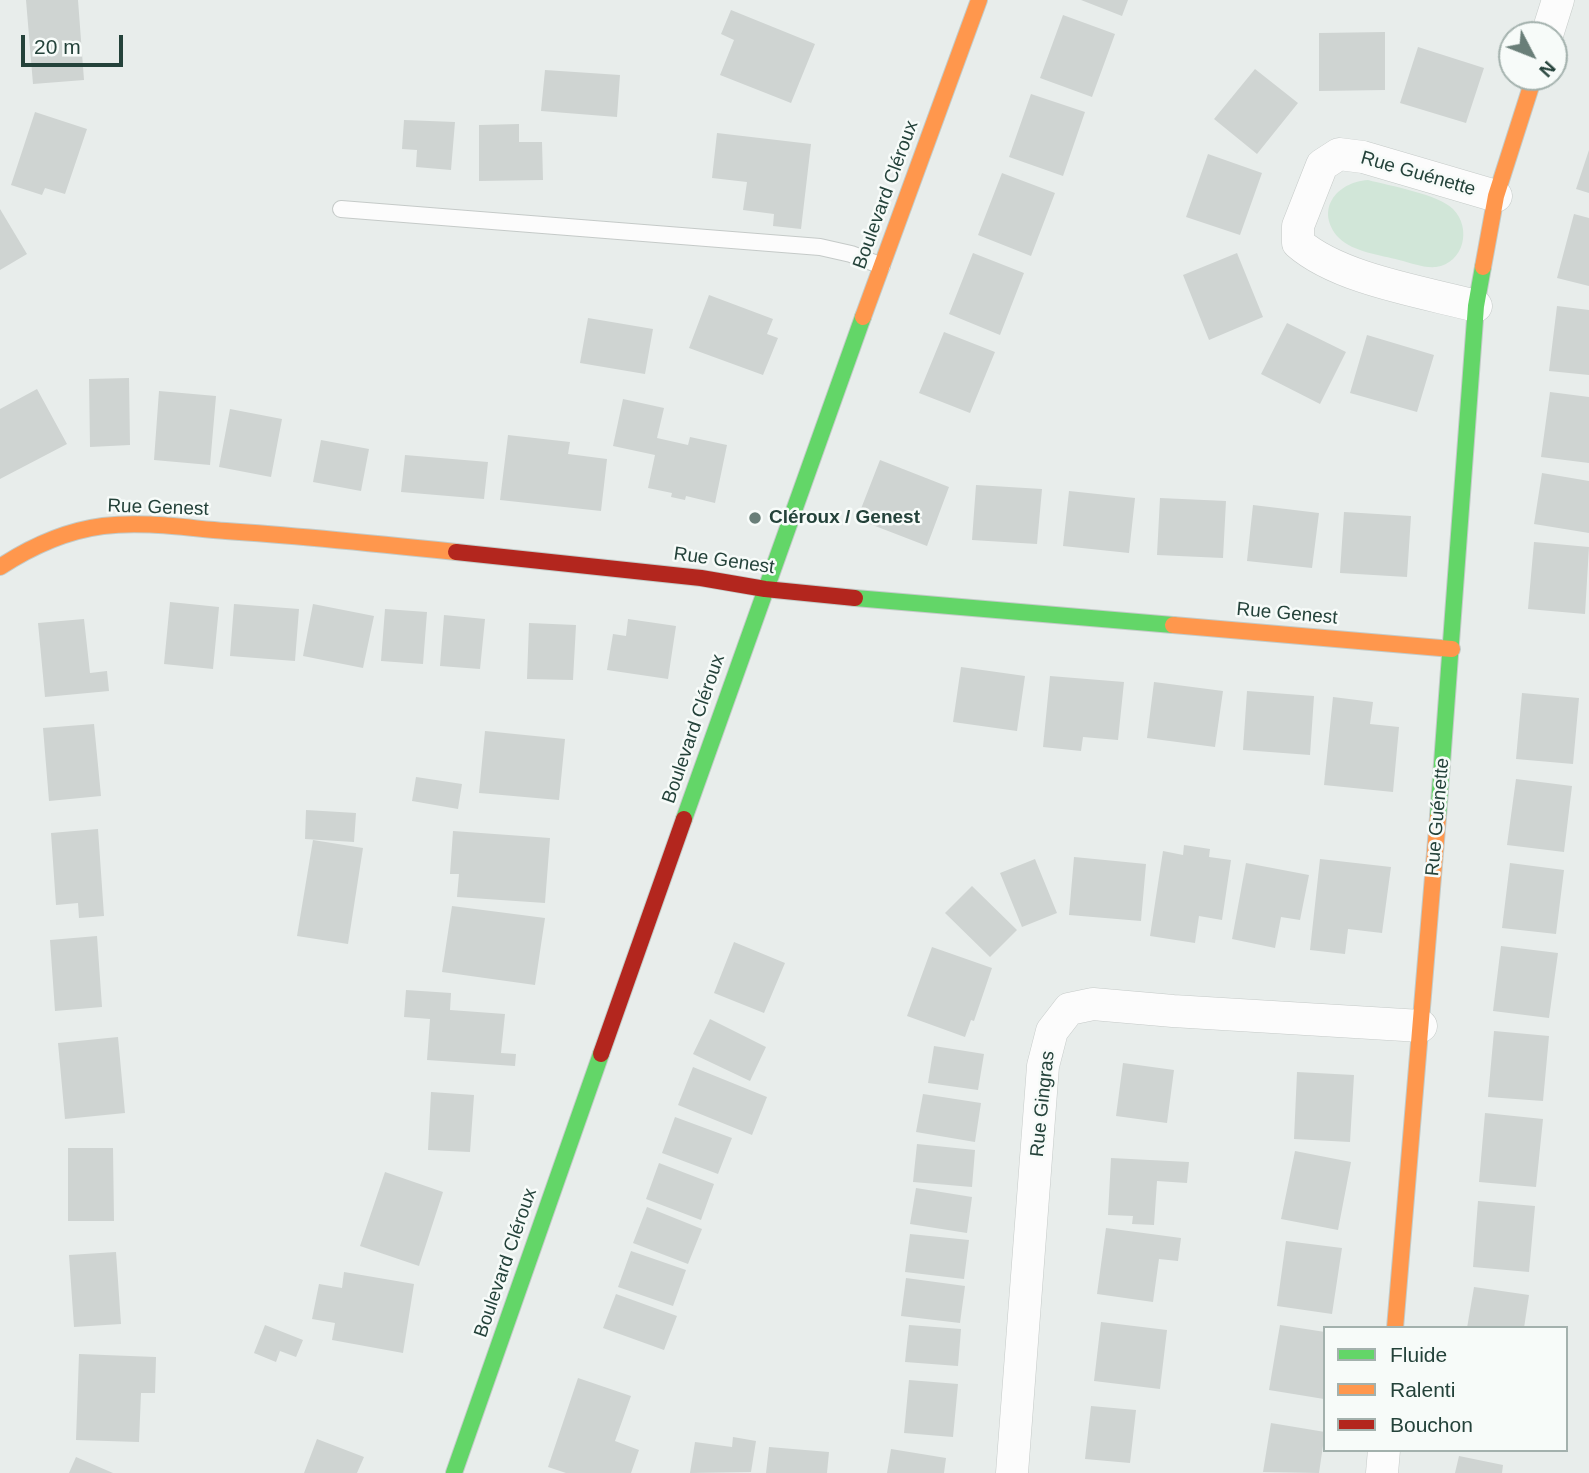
<!DOCTYPE html>
<html>
<head>
<meta charset="utf-8">
<style>
  body { margin:0 }
  #map { position:relative; width:1589px; height:1473px; overflow:hidden; background:#e8edeb; font-family:Arial,sans-serif }
  canvas { display:block }
  .legend { position:absolute; left:1323px; top:1326px; width:245px; height:126px; box-sizing:border-box; background:#f7fbf9; border:2px solid #a3b1ad; margin:0; padding:9px 12px; list-style:none; font-size:21px; color:#24423a }
  .legend li { display:flex; align-items:center; gap:14px; height:35px }
  .legend b { width:35px; border:2px solid #a3b1ad }
  .north { position:absolute; left:1498px; top:21px; width:70px; height:70px; box-sizing:border-box; background:#f7fbf9; border:2px solid #a3b1ad; border-radius:50%; rotate:132deg; font-size:19px; font-weight:700; line-height:28px; text-align:center; color:#24423a }
  .north::after { content:''; display:block; margin:auto; width:24px; height:32px; background:#697e78; clip-path:polygon(50% 0,100% 100%,50% 72%,0 100%) }
  .scale { position:absolute; left:21px; top:35px; width:102px; height:32px; box-sizing:border-box; border:4px solid #24423a; border-top:0; padding-left:9px; font-size:21px; line-height:24px; white-space:nowrap; color:#24423a; -webkit-text-stroke:5px #f7fbf9; paint-order:stroke }
</style>
</head>
<body>
<div id="map">
<canvas width="1589" height="1473"></canvas>
<ul class="legend">
<li><b style="height:9px;background:#63d668"></b>Fluide</li>
<li><b style="height:9px;background:#ff974d"></b>Ralenti</li>
<li><b style="height:9px;background:#b3261e"></b>Bouchon</li>
</ul>
<div class="north">N</div>
<div class="scale">20 m</div>
</div>
<script>
const c = document.querySelector('canvas').getContext('2d');
c.lineJoin = 'round';
function paint(path, color) { c.fillStyle = color; c.fill(path, 'evenodd'); }
function trace(path, color, width, dash) { c.strokeStyle = color; c.lineWidth = width; c.lineCap = dash ? 'butt' : 'round'; c.setLineDash(dash || []); c.stroke(path); }
function label(font, color, halo, rows, align = 'center') {
  c.font = font + ' Arial,sans-serif'; c.lineWidth = 5; c.setLineDash([]); c.textBaseline = 'middle'; c.strokeStyle = halo; c.fillStyle = color; for (const [text, x, y, turn = 0] of rows) {
    c.save(); c.translate(x, y); c.rotate((+turn || 0) * Math.PI / 180); c.textAlign = isNaN(turn) ? turn : align; if (halo) c.strokeText(text, 0, 0); c.fillText(text, 0, 0); c.restore();
  }
}
paint(new Path2D(`
  M1368 180C1390 186 1438 194 1453 209 1472 228 1464 263 1436 267 1423 268 1411 263 1399 260 1381 255 1353 252 1339 238 1314 211 1336 182 1368 180Z`), '#d1e6d8');
paint(new Path2D(`
  M26 0H78L84 80 33 84Z
  M1081 0H1128L1122 16Z
  M731 10 815 44 791 103 720 75 734 40 721 34Z
  M1063 15 1115 34 1092 97 1040 78Z
  M1385 32V90L1319 91V33Z
  M1418 47 1484 68 1466 123 1400 103Z
  M1255 69 1298 103 1257 154 1214 119Z
  M545 70 620 75 617 117 541 111Z
  M1031 94 1085 112 1063 176 1009 157Z
  M35 112 87 129 65 194 45 188 42 195 11 185Z
  M404 120 455 122 451 170 416 167 417 150 402 149Z
  M519 124V142H542L543 180 479 181V125Z
  M717 133 811 144 801 229 773 226 774 214 743 210 747 182 712 178Z
  M1589 150V193L1576 189Z
  M1208 154 1262 173 1240 235 1186 217Z
  M1002 173 1055 193 1031 256 978 235Z
  M0 209 27 254 0 270Z
  M1574 214 1589 218V286L1557 278Z
  M973 253 1024 273 1000 335 949 314Z
  M1237 253 1263 317 1209 340 1183 275Z
  M709 295 773 319 767 334 778 338 763 375 689 348Z
  M1557 306 1589 310V375L1549 371Z
  M588 318 653 329 645 374 580 363Z
  M1287 323 1346 352 1320 404 1261 374Z
  M944 332 995 352 970 413 919 393Z
  M1367 335 1434 355 1417 412 1350 393Z
  M129 378 130 445 90 447 89 379Z
  M37 389 67 444 0 479V409Z
  M159 391 216 396 210 465 154 460Z
  M1550 392 1589 397V463L1541 457Z
  M623 399 664 408 657 438 688 445 690 437 727 445 715 503 686 496 685 500 671 497 672 493 648 488 655 455 613 446Z
  M230 409 282 419 271 477 219 467Z
  M508 435 570 442 568 454 607 459 601 511 500 500Z
  M321 440 369 449 361 491 313 482Z
  M405 455 488 462 484 499 401 492Z
  M880 460 949 487 927 546 857 519Z
  M1542 473 1589 481V533L1534 524Z
  M976 485 1042 489 1037 544 972 540Z
  M1069 491 1135 498 1129 553 1063 546Z
  M1160 498 1226 501 1223 558 1157 555Z
  M1253 505 1319 513 1312 568 1247 561Z
  M1344 512 1411 516 1407 577 1340 573Z
  M1534 542 1589 547 1585 614 1528 609Z
  M170 602 219 607 213 669 164 664Z
  M234 604 299 609 295 661 230 656Z
  M313 604 374 616 363 668 303 656Z
  M385 609 427 612 423 664 381 661Z
  M444 615 485 619 480 669 440 666Z
  M84 619 90 673 107 671 109 691 45 697 38 623Z
  M628 619 676 626 668 679 607 670 613 634 626 636Z
  M529 623 576 625 573 680 527 679Z
  M961 667 1025 676 1017 731 953 722Z
  M1050 676 1124 682 1118 740 1083 737 1081 751 1043 747Z
  M1154 682 1223 691 1215 747 1147 738Z
  M1247 691 1314 696 1310 755 1243 750Z
  M1522 693 1579 698 1573 764 1516 759Z
  M1333 697 1373 702 1370 724 1399 727 1393 792 1324 785Z
  M94 724 101 796 49 801 43 728Z
  M485 731 565 739 559 800 479 793Z
  M416 777 462 784 458 809 412 801Z
  M1516 779 1572 786 1564 852 1507 845Z
  M306 810 356 813 354 842 305 839Z
  M98 829 104 916 79 918 78 903 56 905 51 833Z
  M453 831 550 838 545 903 457 897 459 874H450Z
  M313 840 363 848 348 944 297 936Z
  M1184 845 1210 849 1209 857 1231 860 1222 920 1199 916 1195 943 1150 936 1163 851 1183 855Z
  M1074 857 1146 864 1141 921 1069 915Z
  M1035 859 1057 913 1022 927 1000 873Z
  M1320 859 1391 867 1382 933 1348 929 1345 954 1310 950Z
  M1246 863 1309 875 1300 920 1281 917 1275 948 1232 939Z
  M1510 863 1564 870 1556 934 1502 928Z
  M972 886 1017 930 990 957 945 913Z
  M452 906 545 918 535 985 442 972Z
  M97 936 102 1007 55 1011 50 940Z
  M734 942 785 963 764 1013 714 993Z
  M1501 946 1558 953 1549 1018 1493 1011Z
  M932 947 992 968 974 1021 971 1020 965 1037 907 1016Z
  M406 990 451 993 450 1010 505 1014 501 1053 516 1054 515 1066 427 1060 430 1019 404 1017Z
  M710 1019 766 1047 750 1081 693 1054Z
  M1494 1031 1549 1036 1543 1101 1488 1097Z
  M118 1037 125 1113 65 1119 58 1043Z
  M934 1046 984 1054 978 1090 928 1083Z
  M1123 1063 1174 1070 1167 1123 1116 1116Z
  M693 1067 767 1097 752 1135 678 1105Z
  M1297 1072 1354 1075 1350 1142 1294 1139Z
  M431 1092 474 1095 470 1152 428 1150Z
  M923 1094 981 1103 975 1142 916 1132Z
  M1485 1113 1543 1119 1536 1187 1479 1182Z
  M675 1117 732 1138 718 1174 662 1153Z
  M917 1144 975 1150 972 1187 913 1182Z
  M68 1148H113L114 1221H68Z
  M1295 1151 1351 1162 1338 1230 1281 1219Z
  M1111 1158 1189 1162 1187 1183 1157 1181 1154 1225 1132 1224 1133 1216 1108 1215Z
  M659 1163 714 1184 701 1220 646 1199Z
  M385 1172 443 1192 419 1266 360 1246Z
  M916 1188 972 1197 967 1233 910 1224Z
  M1478 1201 1535 1206 1529 1272 1473 1267Z
  M647 1207 702 1229 688 1264 633 1243Z
  M1106 1228 1181 1238 1178 1261 1159 1259 1153 1302 1097 1294Z
  M910 1234 969 1240 964 1279 905 1272Z
  M1286 1241 1342 1248 1332 1314 1277 1306Z
  M631 1251 686 1270 673 1306 618 1287Z
  M116 1252 121 1324 74 1327 69 1255Z
  M344 1272 414 1284 403 1353 332 1340 335 1323 312 1319 319 1284 342 1288Z
  M906 1278 965 1286 960 1323 901 1316Z
  M1474 1287 1529 1295 1524 1328H1467Z
  M616 1294 677 1316 664 1350 603 1328Z
  M1101 1322 1167 1330 1160 1389 1094 1381Z
  M265 1325 303 1340 296 1357 280 1351 276 1362 254 1353Z
  M909 1325 961 1329 958 1366 905 1362Z
  M1280 1325 1325 1332 1324 1399 1269 1390Z
  M79 1354 156 1357 155 1393H141L139 1442 76 1440Z
  M578 1378 631 1396 615 1441 639 1450 631 1473H566L548 1467Z
  M909 1380 958 1384 953 1437 904 1433Z
  M1091 1406 1136 1410 1130 1463 1085 1459Z
  M1271 1423 1325 1432 1319 1473 1263 1472Z
  M733 1437 756 1441 751 1472 690 1473 695 1442 732 1447Z
  M317 1439 364 1457 357 1473H304Z
  M769 1447 829 1452 827 1473H766Z
  M891 1449 946 1458 944 1473H887Z
  M1459 1456 1503 1465 1502 1473H1455Z
  M76 1457 113 1473H69Z`), '#cfd4d2');
const lane = new Path2D(`
  M341 209 820 247 851 254 882 266`);
const street = new Path2D(`
  M1547 35 1558 0
  M1476 306C1423 292 1339 279 1298 243V226L1322 165 1339 154 1363 157 1496 196
  M1012 1473 1043 1066 1052 1031 1069 1009 1093 1004 1173 1011 1421 1026
  M1382 1473 1384 1450`);
const fast = new Path2D(`
  M855 598 1173 625
  M1438 817 1476 306 1483 267
  M684 819 863 317
  M454 1473 601 1054`);
const slow = new Path2D(`
  M1483 267 1496 196 1534 77
  M863 317 979 0
  M0 567C32 546 65 531 103 526 144 521 186 528 226 531 303 536 380 544 456 552
  M1173 625 1452 649
  M1395 1328 1438 817`);
const jam = new Path2D(`
  M456 552 701 578 765 589 855 598
  M601 1054 684 819`);
trace(lane, '#c5cac8', 18);
trace(street, '#c5cac8', 33);
trace(fast, '#c3cbc8', 18);
trace(slow, '#c3cbc8', 18);
trace(jam, '#c3cbc8', 18);
trace(lane, '#fcfcfc', 16);
trace(street, '#fcfcfc', 32);
trace(fast, '#63d668', 16);
trace(slow, '#ff974d', 16);
trace(jam, '#b3261e', 16);
for (const [x, y, r, color] of [
  [755,518,7,"#697e78"]
]) { const dot = new Path2D(); dot.arc(x, y, r, 0, 2 * Math.PI); c.fillStyle = color; c.fill(dot); trace(dot, '#f7fbf9', 2.5); }
label('19px', '#24423a', '#f7fbf9', [
  ["Rue Guénette",1418,174,16],
  ["Boulevard Cléroux",886,195,-70],
  ["Rue Genest",158,508,2],
  ["Rue Genest",724,561,8],
  ["Rue Genest",1287,614,5],
  ["Boulevard Cléroux",694,729,-71],
  ["Rue Guénette",1438,817,-85],
  ["Rue Gingras",1043,1104,-84],
  ["Boulevard Cléroux",506,1263,-71]
]);
label('bold 19px', '#24423a', '#f7fbf9', [
  ["Cléroux / Genest",769,518]
], 'left');
</script>
</body>
</html>
